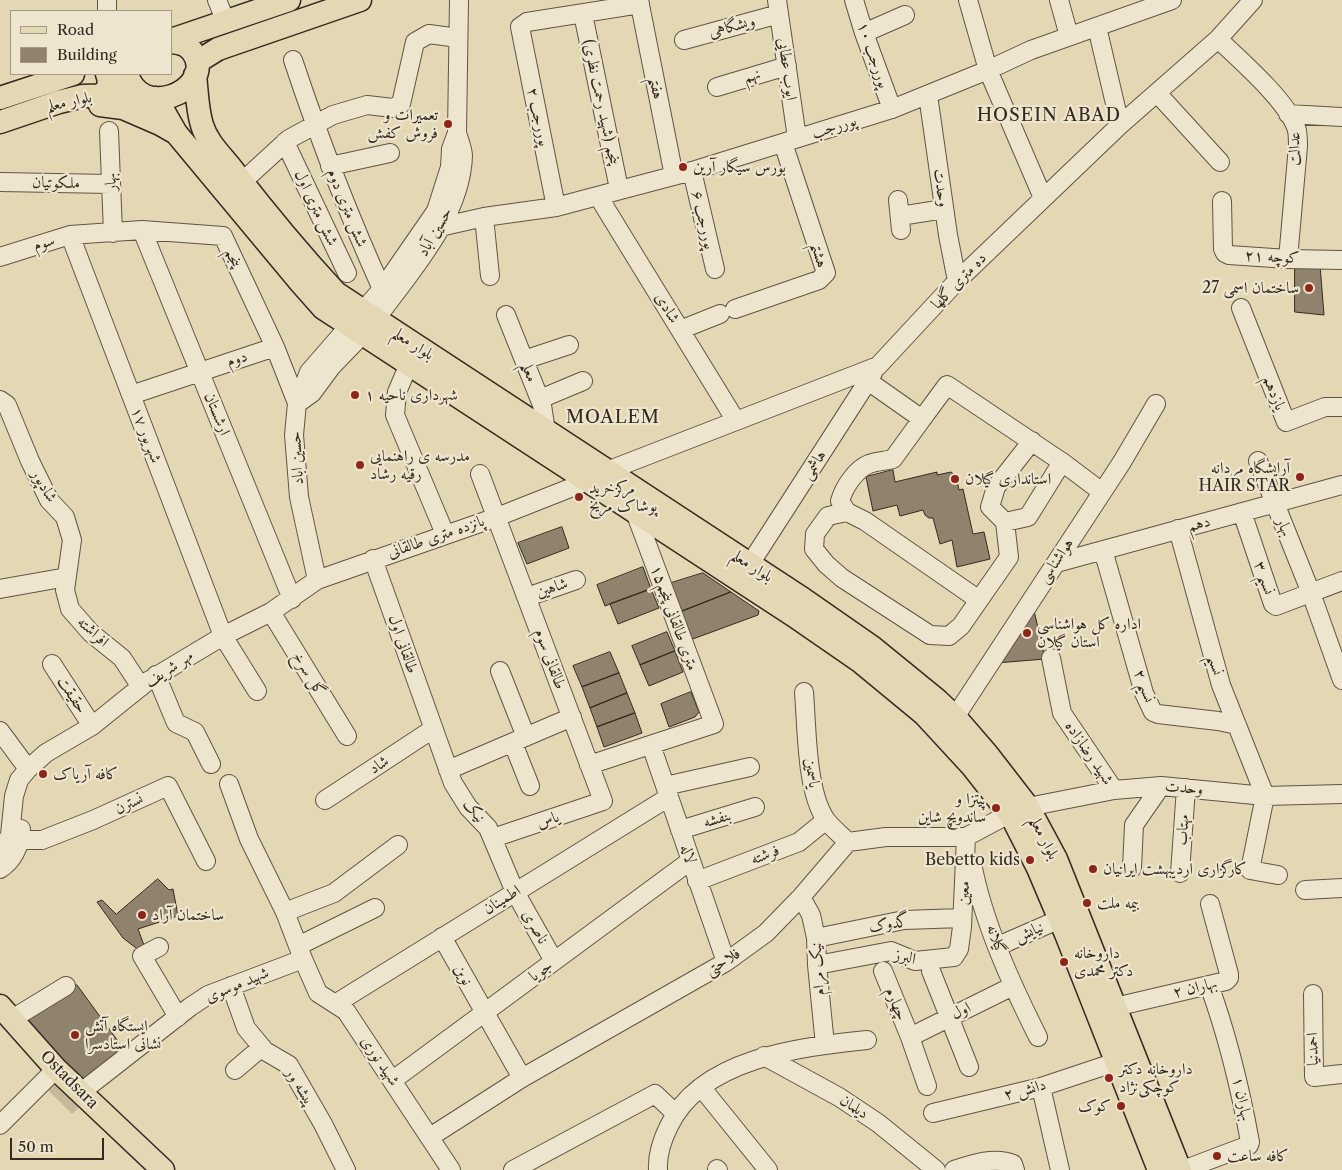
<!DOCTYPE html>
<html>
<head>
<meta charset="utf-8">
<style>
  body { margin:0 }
  #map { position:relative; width:1342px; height:1170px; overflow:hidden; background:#e4d7b3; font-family:"Libre Caslon Text",serif }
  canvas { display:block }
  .legend { position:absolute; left:10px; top:10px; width:162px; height:65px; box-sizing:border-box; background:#ede5ce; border:1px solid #a39a89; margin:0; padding:6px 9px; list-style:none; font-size:15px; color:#352921 }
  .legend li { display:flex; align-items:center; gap:10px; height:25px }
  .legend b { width:25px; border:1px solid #a39a89 }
  .scale { position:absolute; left:10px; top:1138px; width:94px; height:22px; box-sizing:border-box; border:2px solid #352921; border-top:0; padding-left:6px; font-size:15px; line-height:18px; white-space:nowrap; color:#352921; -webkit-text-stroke:4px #ede5ce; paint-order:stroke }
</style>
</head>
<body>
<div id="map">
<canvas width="1342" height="1170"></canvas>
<ul class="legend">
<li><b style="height:6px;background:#e4d7b3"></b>Road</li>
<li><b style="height:14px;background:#90836d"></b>Building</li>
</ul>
<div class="scale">50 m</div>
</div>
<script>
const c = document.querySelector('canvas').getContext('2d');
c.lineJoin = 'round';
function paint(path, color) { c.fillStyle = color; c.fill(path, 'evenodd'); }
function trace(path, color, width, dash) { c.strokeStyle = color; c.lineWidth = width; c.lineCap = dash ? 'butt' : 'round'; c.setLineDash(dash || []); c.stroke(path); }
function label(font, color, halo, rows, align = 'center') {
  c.font = font + ' "Libre Caslon Text",Amiri,serif'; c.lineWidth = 4.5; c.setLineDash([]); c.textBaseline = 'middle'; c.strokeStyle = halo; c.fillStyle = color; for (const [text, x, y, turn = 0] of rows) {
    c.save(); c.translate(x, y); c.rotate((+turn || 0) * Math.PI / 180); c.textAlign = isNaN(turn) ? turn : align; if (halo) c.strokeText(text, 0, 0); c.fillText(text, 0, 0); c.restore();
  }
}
paint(new Path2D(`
  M55 1079 81 1105 72 1114 45 1087Z`), '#c6b99a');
const building = new Path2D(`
  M1295 263 1320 265 1324 315 1295 312Z
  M893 470 895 482 937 472V475L951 472 956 476 959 490 963 489 973 534 984 532 990 559 957 567 952 540 940 544 933 518H929L925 515 923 510 900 516 897 505 873 511 866 477Z
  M562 527 569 548 527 564 518 543Z
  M643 567 651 589 605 606 597 585Z
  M703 573 731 592 680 612 668 584Z
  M651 589 659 608 618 624 610 604Z
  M731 592 759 611 758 615 690 640 680 612Z
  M1033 606 1045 659 996 663Z
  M667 632 675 651 640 665 632 646Z
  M675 651 683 672 649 686 640 665Z
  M610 652 619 673 582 687 573 666Z
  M619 673 627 693 590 708 582 687Z
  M691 692 699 712 695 717 669 727 661 704Z
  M627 693 635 713 597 727 590 708Z
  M635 713 642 733 604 747 597 727Z
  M158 879 169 890 173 889 178 916 138 929 145 948 140 951 123 938 97 902 102 900 116 914Z
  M77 985 123 1048 81 1082 25 1022Z`);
paint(building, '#90836d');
trace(building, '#352921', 1);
const minor = new Path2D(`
  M107 0V11
  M217 0 226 22
  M639 0 674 176
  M777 0 797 138
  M854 0 864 33 892 109
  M968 0 988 70 1043 198
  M1059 0 1069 36
  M583 14 619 189
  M1097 27 1120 125
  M864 33 905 15
  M1218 39C1240 60 1285 99 1296 127 1298 132 1298 140 1298 146L1288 259
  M684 40 779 14
  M293 60C319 138 348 214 382 289
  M717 87 787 66
  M1157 93 1220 162
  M928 95 948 235 957 281
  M1288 114 1342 117
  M109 131 113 233
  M285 142 347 273
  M330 166 390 153
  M692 171 715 269
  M0 182 111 184
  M242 182 289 139 333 115 367 105 393 108 401 104 415 42 429 34 458 38
  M598 196 736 421
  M898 200 901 230
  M1222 201 1223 249 1225 253 1229 255 1288 259 1342 260
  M556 207 520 27 527 22 640 4
  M900 216 944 209
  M484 217 490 276
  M428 224 440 227 484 217 556 207 692 171 892 109 988 70 1031 50 1172 0
  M142 230 292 599
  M70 235 223 636 257 691
  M0 257 70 235 142 230 223 236 275 347 297 403
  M1241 308 1286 422 1325 407H1342
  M735 309 819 280 826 273 783 143
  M363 311 382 289 436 211 450 167 451 149 457 133
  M506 315 542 405 546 431
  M376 319C410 272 461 217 463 156 463 149 459 140 457 133L459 0
  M680 330 720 314
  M524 360 569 345
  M409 364 397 392 395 415 445 534
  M868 381 922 419 947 385 1062 462 1102 492
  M131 395 275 347
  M540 399 583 381
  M0 400 7 405 30 461 49 500 65 517 72 540 65 590 70 609 91 633 122 658 141 687
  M298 403 312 393 332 366 363 334
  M1032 441 996 487 990 507 1005 522 1028 517 1062 462
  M1258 461 1311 593 1342 680
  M607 471 878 366 957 281 1120 125 1218 39 1253 0
  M480 474 603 801 493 838
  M847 512 840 501C844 487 856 469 869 464 876 461 886 461 893 459L922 419
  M1242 512 1273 604 1276 606 1342 581
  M1178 529 1221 685 1265 796 1250 870 1278 875
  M1103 550 1144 693 1153 712 1158 714 1218 721 1237 725
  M373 559 453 783 468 807 488 828 515 892 554 961
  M1056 563 1342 485
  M750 564 873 373
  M317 580 299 497 294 435 297 403 309 372 350 325
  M0 589 67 577
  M527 597 576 580
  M979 600 865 521 847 512 828 516 815 534 814 549 826 564 842 578 930 635 949 636 961 626 1009 557 1005 522
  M271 612 347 736
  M1051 658 1062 713 1114 790
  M52 664 92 726
  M500 671 526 737
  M156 675 176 723 195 732 211 764
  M804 692C807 728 806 791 826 820 832 828 841 835 848 842
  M955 717 1122 462 1156 404
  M0 731 28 769
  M513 743 530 786
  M651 745 726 962
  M589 765 714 724 635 512
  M448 770 572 717
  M229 784 249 839 285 912 303 959 318 993 346 1011 451 1170
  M665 786 750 767
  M325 800 433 729
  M1028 807 1114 790 1161 786 1265 796 1342 794
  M680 830 755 807
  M10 835 20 840H42L93 820 168 786 206 861
  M0 853 10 835 14 796 19 780 28 769 46 753 92 726 148 681 223 636 271 612 317 580 497 517 588 481
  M972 863C983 922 1011 983 1038 1037
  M1132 868 1134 825 1161 786
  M0 869C14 860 20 845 21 829
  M1180 873 1186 788
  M697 881 799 842 826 820
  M1305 890 1342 888
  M801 897 811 915 816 938 817 965 825 1045
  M285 912 334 893 398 845
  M442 937 522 1078
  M816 938 904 920 962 918
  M298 946 375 908
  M998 946 1060 919
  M159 947 142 956 178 1017
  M817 965 891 951 915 961 954 957 959 949 962 927 966 837
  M883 971 910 1037 927 1086
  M931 971 969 1067
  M231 986 246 1028 265 1051 289 1065 323 1124 346 1170
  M1313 994 1314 1077 1342 1074
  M335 1004 669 797
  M1115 1007 1226 981 1229 978V974L1210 904
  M12 1019 66 986
  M910 1037 1013 986
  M764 1056 839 1097 878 1123 936 1170
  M235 1070 262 1047
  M393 1080 690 861
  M701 1087 768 1170
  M1041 1087 1060 1170
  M80 1093 190 1007 208 995 303 959
  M933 1113 1041 1087 1116 1062
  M0 1125 56 1069
  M430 1137 522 1078 726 962 766 933 801 897 848 842 886 837H966L1009 814
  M717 1169 718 1170
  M513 1170 655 1094 675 1113
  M658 1170C657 1154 662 1140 669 1126 701 1058 800 1047 867 1040
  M954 1170C972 1164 995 1156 1013 1164L1015 1170
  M1183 1170 1249 1145 1250 1142C1240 1087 1228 1037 1209 985`);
const major = new Path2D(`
  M171 40 289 0
  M197 62 218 49 360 0
  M127 74C141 121 209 91 196 58 191 46 183 43 171 42
  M195 75C197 92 197 109 202 125 207 142 221 155 232 169 265 212 299 253 336 293L803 599 872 647 937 700 955 717 987 754 1028 807 1056 859 1180 1170
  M98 96C108 92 111 84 107 74
  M0 98 73 74
  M156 98 176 133 300 282 323 308 793 615 861 662 924 714 972 766 1012 817 1038 868 1066 934 1159 1170
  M100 105 123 108 160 124 176 133
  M0 122 59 102 83 96 141 94
  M0 1006 56 1069 163 1170`);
trace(minor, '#615446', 20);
trace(major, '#352921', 25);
trace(minor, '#ede5ce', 18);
trace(major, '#e4d7b3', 22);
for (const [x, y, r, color] of [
  [448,124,5,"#8f2418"],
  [683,167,5,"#8f2418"],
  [1309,288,5,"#8f2418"],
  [355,395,5,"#8f2418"],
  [360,465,5,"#8f2418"],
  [1300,477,5,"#8f2418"],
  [955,479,5,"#8f2418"],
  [579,497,5,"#8f2418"],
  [1027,633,5,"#8f2418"],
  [43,774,5,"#8f2418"],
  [996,808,5,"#8f2418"],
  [1030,860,5,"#8f2418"],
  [1093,869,5,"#8f2418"],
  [1087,903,5,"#8f2418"],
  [142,915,5,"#8f2418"],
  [1064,962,5,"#8f2418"],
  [75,1035,5,"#8f2418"],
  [1109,1078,5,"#8f2418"],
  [1121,1106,5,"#8f2418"],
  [1217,1156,5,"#8f2418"]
]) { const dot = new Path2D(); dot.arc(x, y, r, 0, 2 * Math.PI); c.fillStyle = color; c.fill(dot); trace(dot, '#ede5ce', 2); }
label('16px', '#352921', '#ede5ce', [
  ["ویشگاهی",732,27,-15],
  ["پوررجب ۱۰",873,55,71],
  ["ایوب عطایی",787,69,82],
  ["نهم",752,76,-16],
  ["هفتم",656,88,78],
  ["بلوار معلم",69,102,-12],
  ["پنجم (شهید رحمت نظری)",601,102,78],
  ["پوررجب ۲",538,117,78],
  ["پوررجب",834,127,-17],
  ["عدالت",1295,149,-91],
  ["بهار",111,182,-92],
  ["ملکوتیان",56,183,1],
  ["وحدت",941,188,82],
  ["شش متری اول",316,208,65],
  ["شش متری دوم",347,208,68],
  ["پوررجب ۶",703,220,77],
  ["حسین آباد",435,232,-60],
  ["سوم",44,243,-17],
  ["هشتم",819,255,75],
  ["کوچه ۲۱",1272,257,3],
  ["پنجم",233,258,65],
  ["ده متری گلها",959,281,-46],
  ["شادی",667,308,59],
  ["بلوار معلم",413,344,33],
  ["دوم",237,359,-18],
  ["معلم",529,372,68],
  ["یازدهم",1274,393,68],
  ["ارشستان",217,414,68],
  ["۱۷ شهریور",146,435,69],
  ["حسین اباد",297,458,-93],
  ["هاشمی",814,465,-57],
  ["شادپور",44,486,60],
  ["دهم",1199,524,-15],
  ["بهار",1284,527,68],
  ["پانزده متری طالقانی",436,537,-19],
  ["هواشناسی",1056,561,-56],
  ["بلوار معلم",752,566,33],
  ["نسیم ۳",1264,578,72],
  ["شاهین",552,588,-18],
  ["۱۵متری طالقانی پنجم",674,618,70],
  ["افراشته",93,632,43],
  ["طالقانی اول",403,644,71],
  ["طالقانی سوم",550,659,70],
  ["نسیم",1215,665,74],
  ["مهر شریف",169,669,-33],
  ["گل سرخ",309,674,59],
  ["نسیم ٢",1144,686,71],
  ["حقیقت",72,695,57],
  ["شهید رضازاده",1089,753,56],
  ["شاد",379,765,-33],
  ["یاسمین",812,773,82],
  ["وحدت",1184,788,5],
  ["نسترن",129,804,-25],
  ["نیک",474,811,50],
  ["بنفشه",717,819,-17],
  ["یاس",548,820,-19],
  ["مهتاب",1183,830,-86],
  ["بلوار معلم",1044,838,63],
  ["لاله",688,854,71],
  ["فرشته",765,855,-21],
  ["معین",964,893,-87],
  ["اطمینان",502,900,-32],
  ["گدوک",889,924,-9],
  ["ناصری",535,927,60],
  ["نیایش",1029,932,-23],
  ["گیلانه",996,939,70],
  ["البرز",905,957,14],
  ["فلاحتی",723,962,-32],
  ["نیک مرام",818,969,-94],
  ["جویا",541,971,-36],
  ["نوین",463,975,61],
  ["شهید موسوی",237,985,-23],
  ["بهاران ۲",1195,988,-13],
  ["چهارم",896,1004,68],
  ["اول",961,1011,-26],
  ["احمدنیا",1313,1049,-91],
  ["شهید نوری",380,1061,56],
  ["Ostadsara",69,1080,45],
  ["پیشه ور",300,1087,58],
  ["دانش ۲",1025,1090,-15],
  ["بهاران ۱",1242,1099,78],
  ["دیلمان",854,1107,33]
]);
label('16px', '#352921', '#ede5ce', [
  ["تعمیرات و",438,115,"right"],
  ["فروش کفش",438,133,"right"],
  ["بورس سیگار آرین",693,167],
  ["ساختمان اسمی 27",1299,288,"right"],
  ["شهرداری ناحیه ۱",365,395],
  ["مدرسه ی راهنمایی",370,456],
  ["رقیه رشاد",370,474],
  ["آرایشگاه مردانه",1290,468,"right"],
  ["HAIR STAR",1290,486,"right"],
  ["استانداری گیلان",965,479],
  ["مرکزخرید",589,488],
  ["پوشاک مریخ",589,506],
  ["اداره کل هواشناسی",1037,624],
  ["استان گیلان",1037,642],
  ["کافه آریاک",53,774],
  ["پیتزا و",986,799,"right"],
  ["ساندویچ شاین",986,817,"right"],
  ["Bebetto kids",1020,860,"right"],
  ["کارگزاری اردیبهشت ایرانیان",1103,869],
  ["بیمه ملت",1097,903],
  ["ساختمان آراد",152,915],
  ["داروخانه",1074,953],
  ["دکتر محمدی",1074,971],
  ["ایستگاه آتش",85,1026],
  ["نشانی استادسرا",85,1044],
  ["داروخانه دکتر",1119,1069],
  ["کوچکی‌نژاد",1119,1087],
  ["کوک",1111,1106,"right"],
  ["کافه ساعت",1227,1156]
], 'left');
c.letterSpacing = '1px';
label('18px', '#352921', '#ede5ce', [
  ["HOSEIN ABAD",1049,116],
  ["MOALEM",613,418]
]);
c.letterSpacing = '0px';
</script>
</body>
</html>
